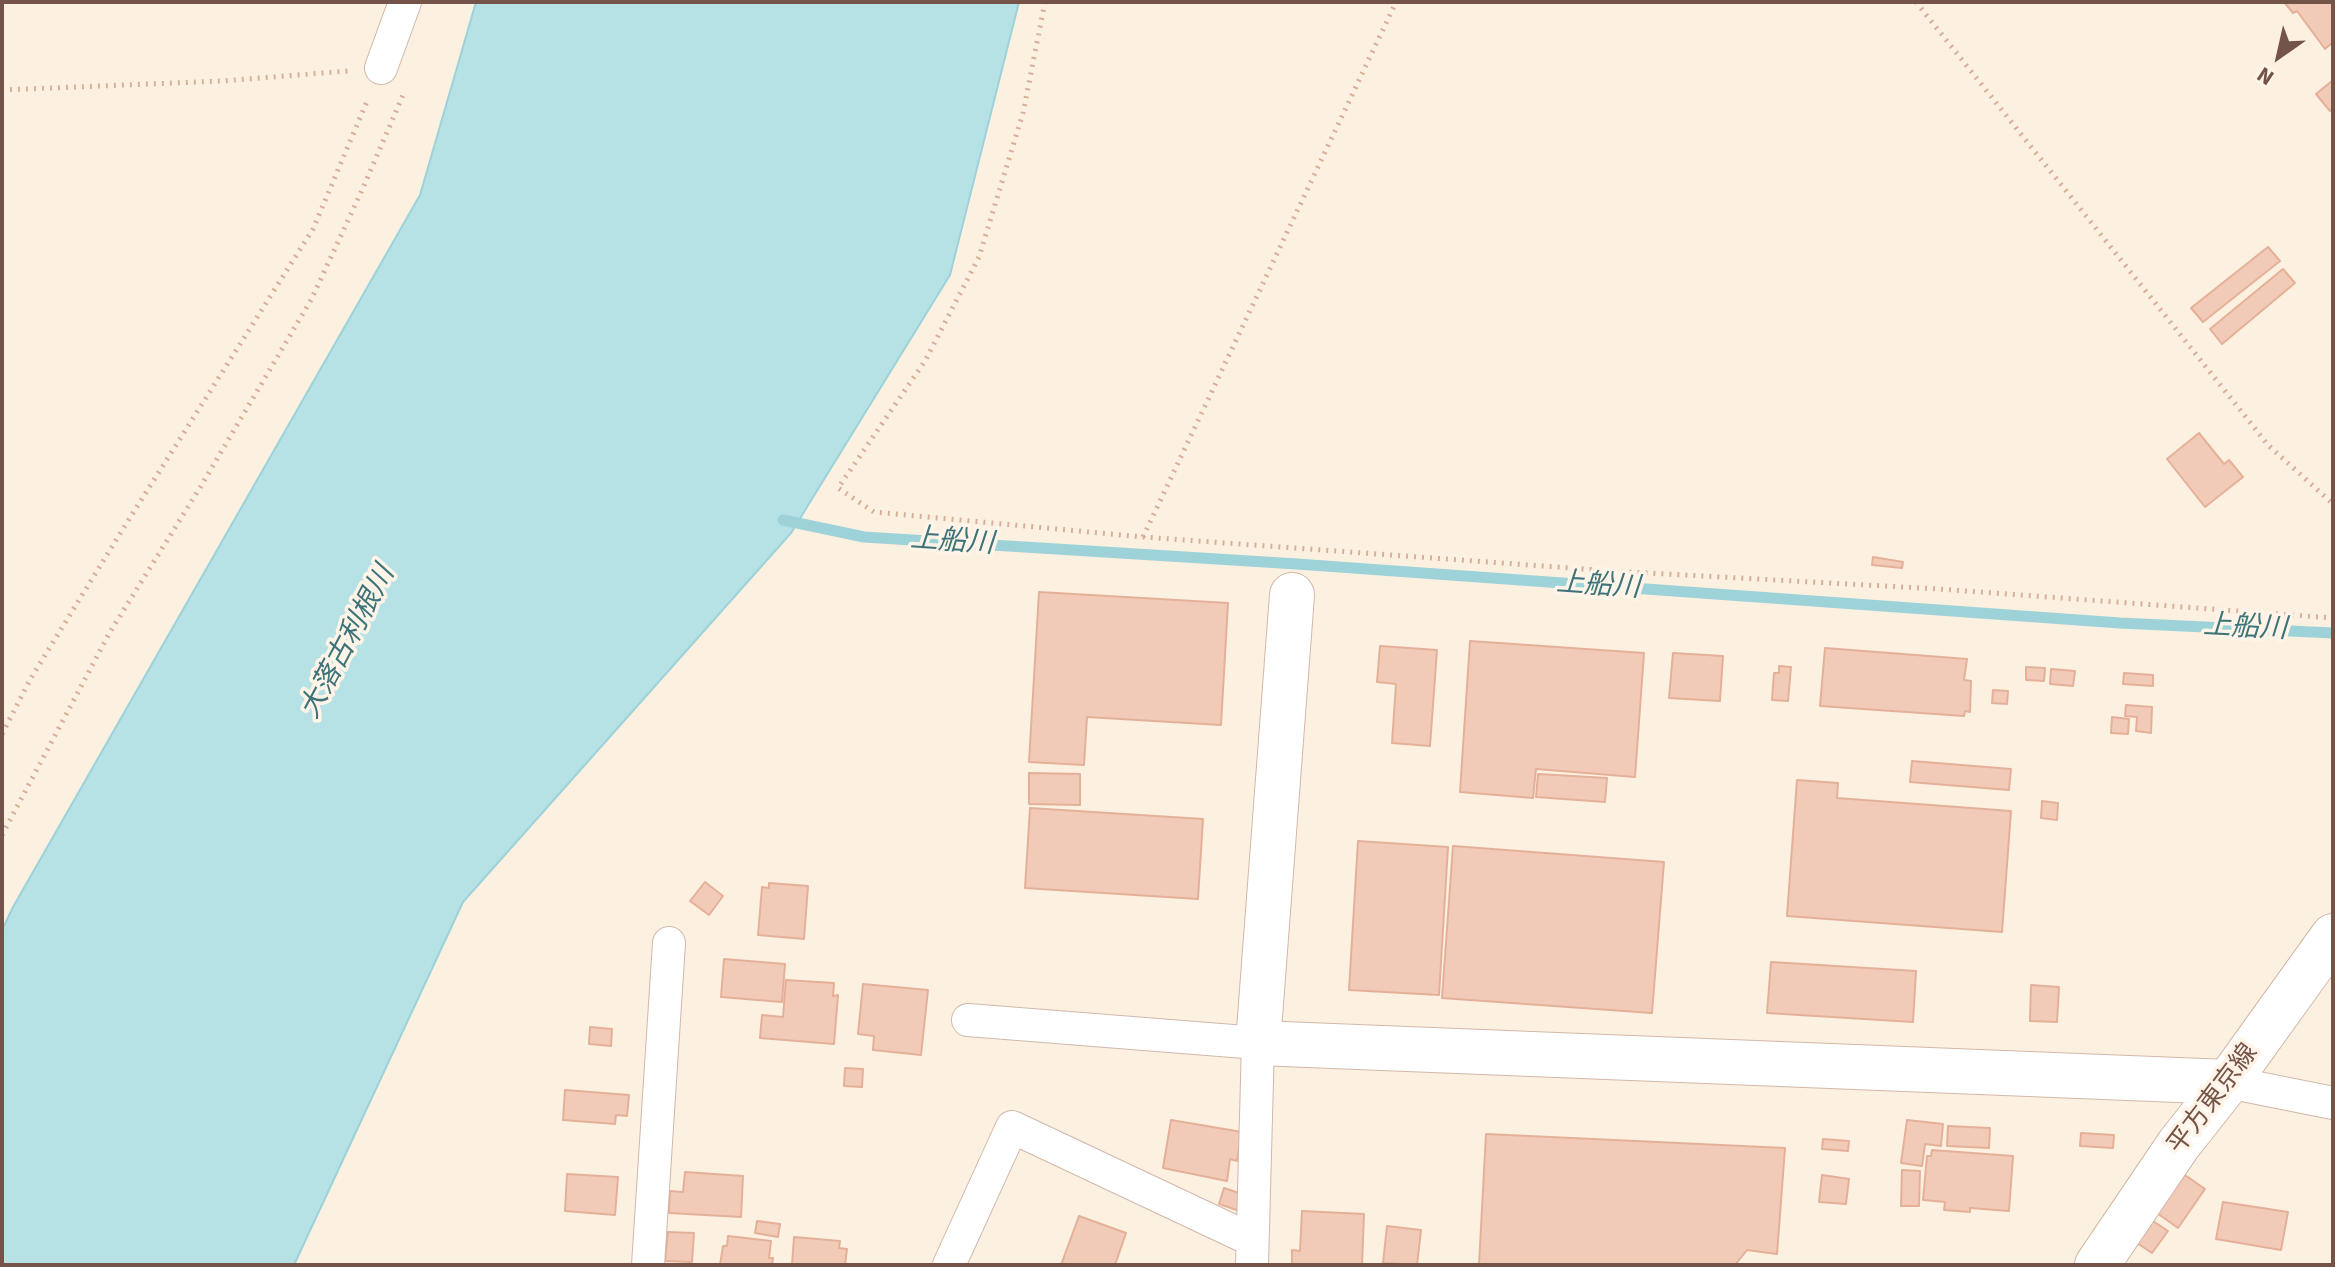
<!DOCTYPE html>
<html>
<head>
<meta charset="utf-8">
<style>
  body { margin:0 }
  #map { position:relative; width:2335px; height:1267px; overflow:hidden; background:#fcf0e1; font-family:"Source Sans 3",sans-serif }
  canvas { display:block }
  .frame { position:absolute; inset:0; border:4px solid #745448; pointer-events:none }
  .north { position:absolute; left:2239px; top:16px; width:80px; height:80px; -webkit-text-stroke:6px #fff4e7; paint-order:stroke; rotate:214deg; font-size:22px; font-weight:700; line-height:32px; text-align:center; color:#745448 }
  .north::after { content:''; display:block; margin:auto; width:28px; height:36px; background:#745448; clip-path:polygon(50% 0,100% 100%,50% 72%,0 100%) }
</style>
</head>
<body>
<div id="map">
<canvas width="2335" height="1267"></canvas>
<div class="frame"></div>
<div class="north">N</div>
</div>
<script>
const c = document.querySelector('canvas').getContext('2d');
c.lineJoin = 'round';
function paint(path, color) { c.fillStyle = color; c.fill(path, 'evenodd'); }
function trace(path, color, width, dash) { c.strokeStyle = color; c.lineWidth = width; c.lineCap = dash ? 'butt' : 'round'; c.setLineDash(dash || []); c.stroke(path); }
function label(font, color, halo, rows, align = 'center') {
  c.font = font + ' "Source Sans 3","Noto Sans JP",sans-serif'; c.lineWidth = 7; c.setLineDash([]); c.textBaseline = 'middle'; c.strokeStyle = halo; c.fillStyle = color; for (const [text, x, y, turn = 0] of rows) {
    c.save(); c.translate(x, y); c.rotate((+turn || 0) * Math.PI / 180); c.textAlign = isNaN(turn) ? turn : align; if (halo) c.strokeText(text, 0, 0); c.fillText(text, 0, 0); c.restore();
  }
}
const water = new Path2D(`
  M476 2H1019L950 275 791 533 463 902 294 1265H2V930L13 907 420 195Z`);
paint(water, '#b6e2e6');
trace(water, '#9cd2d8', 2);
trace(new Path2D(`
  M783 520 864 537 1297 564 2120 623 2333 633`), '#9cd2d8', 11);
const building = new Path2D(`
  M2284 2H2333V42L2325 49 2297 11 2293 13Z
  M2333 80V109L2330 111 2316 94Z
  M2268 247 2280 261 2203 322 2191 308Z
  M2283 269 2295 283 2222 344 2210 329Z
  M2199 433 2224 464 2229 460 2243 477 2205 507 2167 459Z
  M1873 557 1903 562 1902 568 1872 565Z
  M1039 592 1228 603 1221 725 1087 717 1084 765 1029 762Z
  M1470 641 1644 653 1635 777 1536 769 1533 798 1460 792Z
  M1380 646 1437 650 1430 746 1392 743 1396 684 1377 682Z
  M1825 648 1967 659 1964 680 1971 681 1970 712 1965 711 1964 716 1820 706Z
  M1673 653 1723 656 1720 701 1669 698Z
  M1779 666 1791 667 1788 701 1772 700 1774 673H1779Z
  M2026 667 2045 668 2044 681 2026 680Z
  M2051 669 2075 671 2073 686 2050 684Z
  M2124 673 2153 675V686L2123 684Z
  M1993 690 2008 691 2007 704 1992 703Z
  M2126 705 2152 707 2151 733 2136 731 2137 717 2125 716Z
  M2112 717 2129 719 2128 734 2111 733Z
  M1912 761 2011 769 2009 790 1910 782Z
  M1029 773 1080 774V805L1029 804Z
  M1538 774 1607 778 1605 802 1536 797Z
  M1797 780 1838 783 1837 798 2011 811 2002 932 1787 916Z
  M2042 801 2058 803 2057 820 2041 818Z
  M1030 808 1203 819 1198 899 1025 888Z
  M1358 841 1448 847 1439 995 1349 990Z
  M1453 846 1664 862 1652 1013 1442 998Z
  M705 882 723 896 709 915 690 901Z
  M769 883 808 886 804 939 758 935 762 887 769 888Z
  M724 959 785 964 782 1002 721 997Z
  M1771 962 1916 971 1913 1022 1767 1013Z
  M786 980 834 983 833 996 838 995 834 1044 760 1038 762 1015 783 1017Z
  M863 984 928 990 921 1055 873 1050 874 1036 858 1034Z
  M2031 985 2059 987 2057 1022 2030 1021Z
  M590 1027 612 1029 611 1046 589 1044Z
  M845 1068 863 1069 862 1087 844 1086Z
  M565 1090 629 1095 627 1116 616 1115 615 1124 563 1120Z
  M1171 1120 1242 1132 1237 1161 1230 1159 1227 1181 1163 1168Z
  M1907 1120 1943 1124 1941 1146 1925 1144 1922 1166 1901 1163Z
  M1948 1126 1990 1128 1989 1148 1947 1146Z
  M2081 1133 2114 1135 2113 1148 2080 1146Z
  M1486 1134 1785 1148 1777 1254 1747 1250 1735 1265H1479Z
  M1823 1139 1849 1141 1848 1151 1822 1149Z
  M1932 1150 2013 1156 2009 1211 1970 1208V1212L1944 1210 1945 1202 1923 1200 1927 1156H1931Z
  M1902 1170 1920 1171 1919 1206H1901Z
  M685 1172 743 1176 741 1217 669 1213 670 1191 683 1192Z
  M567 1174 618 1177 615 1215 565 1211Z
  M1822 1175 1849 1179 1846 1204 1819 1202Z
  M2185 1175 2205 1189 2178 1228 2157 1213Z
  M1224 1188 1248 1196 1243 1212 1219 1204Z
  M2223 1202 2288 1212 2281 1250 2216 1239Z
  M1302 1211 1364 1214 1362 1265H1292V1250L1300 1251Z
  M1079 1216 1126 1233 1115 1265H1061Z
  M757 1221 780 1224 778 1237 755 1233Z
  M2153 1221 2168 1231 2152 1253 2137 1243Z
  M1387 1226 1421 1230 1417 1265 1383 1263Z
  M668 1232 694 1233 692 1262 665 1261Z
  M728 1236 771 1241 769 1258H773L772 1265H720L723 1246H727Z
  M794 1237 840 1241 839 1248 847 1249 845 1265H792Z`);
paint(building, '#f2cbb8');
trace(building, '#e5b098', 2);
const street = new Path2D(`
  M381 68 405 2
  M968 1020 1258 1043 1252 1265
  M2228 1082 2333 1103
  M648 1265 669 943
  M949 1265 1012 1127 1252 1240`);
const secondary = new Path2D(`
  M1292 595 1258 1043 2228 1082
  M2097 1265 2179 1144 2228 1082 2333 936`);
trace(street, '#d0b8ab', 34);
trace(secondary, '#d3b8a8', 46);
trace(new Path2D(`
  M1045 2 1023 113 979 257 925 361 838 488 874 512 1143 537 1612 571 1939 589 2333 618
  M1916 2 2268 445 2333 504
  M2 90 222 81 348 71
  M1143 537 1396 2
  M2 734 31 678 126 524 313 229 368 99
  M2 835 110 632 201 486 311 300 363 188 403 95`), '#d7af9c', 5, [2, 6]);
trace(street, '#fff', 32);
trace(secondary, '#fff', 44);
label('26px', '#745448', '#fff4e7', [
  ["平方東京線",2214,1100,-53]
]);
label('italic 28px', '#3c747a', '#fff4e7', [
  ["上船川",952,543,4],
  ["上船川",1598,587,4],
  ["上船川",2245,629,3],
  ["大落古利根川",349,643,-62]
]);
</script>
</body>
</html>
